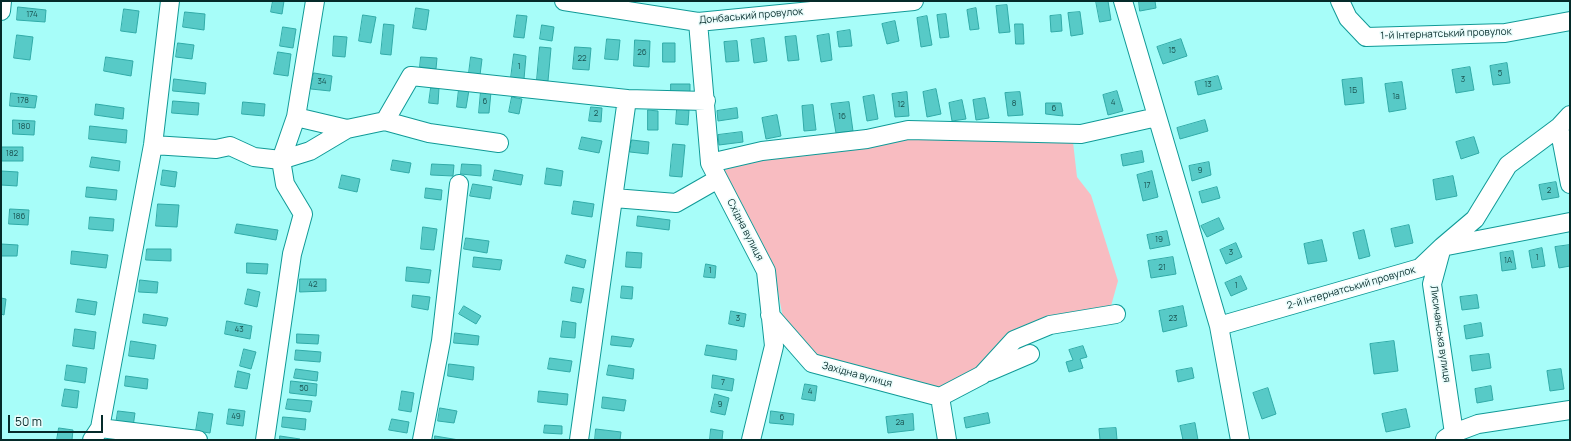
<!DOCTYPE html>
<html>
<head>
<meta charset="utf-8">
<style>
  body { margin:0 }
  #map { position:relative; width:1571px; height:441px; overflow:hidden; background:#a7fdf9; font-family:Manrope,sans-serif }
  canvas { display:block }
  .frame { position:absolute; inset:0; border:2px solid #052b2a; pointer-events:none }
  .scale { position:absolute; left:8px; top:415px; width:95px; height:18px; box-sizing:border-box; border:2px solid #052b2a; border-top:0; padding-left:5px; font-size:12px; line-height:14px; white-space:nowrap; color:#052b2a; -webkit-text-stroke:3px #e9fcfb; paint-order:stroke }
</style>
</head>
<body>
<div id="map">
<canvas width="1571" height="441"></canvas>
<div class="frame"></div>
<div class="scale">50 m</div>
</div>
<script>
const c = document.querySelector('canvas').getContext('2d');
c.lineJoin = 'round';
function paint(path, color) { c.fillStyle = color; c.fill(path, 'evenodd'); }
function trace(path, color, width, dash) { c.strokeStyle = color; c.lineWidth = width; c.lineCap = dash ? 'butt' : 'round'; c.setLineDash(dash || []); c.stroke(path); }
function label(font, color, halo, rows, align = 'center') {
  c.font = font + ' Manrope,sans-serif'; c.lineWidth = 3; c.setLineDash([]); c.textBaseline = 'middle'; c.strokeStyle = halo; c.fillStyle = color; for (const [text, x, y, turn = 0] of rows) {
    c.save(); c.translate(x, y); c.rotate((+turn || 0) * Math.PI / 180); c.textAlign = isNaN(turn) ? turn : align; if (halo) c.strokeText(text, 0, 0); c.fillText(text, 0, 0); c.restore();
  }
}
paint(new Path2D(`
  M910 134 1073 142 1077 177 1091 195 1118 281 1111 306 1046 319 973 372 940 387 846 371 807 349 783 318 773 265 723 171 760 156Z`), '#f8bcc1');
const building = new Path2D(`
  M273 1H284L282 14 271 12Z
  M1096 1H1108L1111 20 1100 22Z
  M1139 1H1155L1156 8 1140 11Z
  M1007 5 1010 32 999 33 996 6Z
  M18 7 46 10 45 22 17 20Z
  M416 8 429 10 426 30 413 28Z
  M976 8 979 29 970 30 967 10Z
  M124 9 139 11 136 33 121 31Z
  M185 12 205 14 204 30 183 27Z
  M1080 12 1083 34 1071 36 1068 13Z
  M946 14 949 37 940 38 937 15Z
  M363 15 376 17 371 43 359 41Z
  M517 15 527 16 524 38 514 37Z
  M1061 15 1062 31 1051 32 1050 16Z
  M927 16 932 45 921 47 917 18Z
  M895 21 899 41 887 44 882 24Z
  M384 24 394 25 391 55 381 54Z
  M1015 24H1023L1024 44H1016Z
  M542 25 554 27 552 41 540 39Z
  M283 27 296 29 293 48 280 46Z
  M850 30 852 46 839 47 837 32Z
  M829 34 832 60 821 62 817 36Z
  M17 35 33 37 30 60 14 58Z
  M334 36 347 37 345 57 333 56Z
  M796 36 799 60 788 61 785 37Z
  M764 38 767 61 754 63 751 40Z
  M607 39 620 40 618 60 605 59Z
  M1181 39 1187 56 1163 64 1157 47Z
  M635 40 650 41 649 67 634 66Z
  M737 41 739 61 726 62 724 42Z
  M178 43 194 45 192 59 176 57Z
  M663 43H675V62H663Z
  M540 47 551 48 548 81 537 80Z
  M575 47 591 48 589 70 573 69Z
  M278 52 291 54 288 76 274 74Z
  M514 54 526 56 524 79 511 78Z
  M106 57 133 61 131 76 104 71Z
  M421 57 437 58 436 69 420 67Z
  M471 57 482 59 480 75 469 73Z
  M1507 63 1510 83 1493 85 1490 66Z
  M1470 67 1474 90 1456 93 1452 70Z
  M314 73 332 76 330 91 311 89Z
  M1218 76 1222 89 1198 95 1195 82Z
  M1362 78 1364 103 1345 105 1342 80Z
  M174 79 206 83 205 94 173 91Z
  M1402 82 1406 109 1389 112 1385 84Z
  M671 84H690V95H671Z
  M431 88H439L438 104 429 103Z
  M459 89 469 90 466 108 457 107Z
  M936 89 941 114 927 117 923 92Z
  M481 91 491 92 489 113H479Z
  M1117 91 1123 111 1108 115 1103 95Z
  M907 92 909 116 895 117 892 94Z
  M1020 92 1023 115 1008 116 1005 93Z
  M11 93 37 96 35 108 10 106Z
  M874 95 878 119 867 121 863 97Z
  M512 97 522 99 519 114 509 112Z
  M985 98 989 118 976 120 973 100Z
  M962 100 966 119 952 121 949 103Z
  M173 101 199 103 198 115 172 113Z
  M243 102 265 104 264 116 242 114Z
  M849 102 853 131 836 133 831 104Z
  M1046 103H1061L1063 116 1046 114Z
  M96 104 124 108 123 119 95 115Z
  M813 105 816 130 804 131 802 106Z
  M591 107 602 108 601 122 589 121Z
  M737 108 738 118 718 121 717 111Z
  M677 109 689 110 688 125 676 124Z
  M648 110 658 111V130H648Z
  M777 115 781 136 766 139 762 118Z
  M13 120 35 121 34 135 13 134Z
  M1205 120 1208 131 1180 139 1177 128Z
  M90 126 127 130 126 143 89 139Z
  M742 132 743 142 719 145 718 135Z
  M582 137 602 141 599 153 579 149Z
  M1474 137 1479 153 1461 159 1456 142Z
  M632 140 649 142 648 154 630 152Z
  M673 144 685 145 682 177 670 176Z
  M2 147H23V161H2Z
  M1142 151 1144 162 1123 166 1121 155Z
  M92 157 120 161 119 171 90 167Z
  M393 160 411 163 409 173 391 170Z
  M1209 162 1211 175 1192 181 1189 166Z
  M432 164 454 165 453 176 431 175Z
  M462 164 481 165V176L461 174Z
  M547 168 563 171 561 186 545 184Z
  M163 170 177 172 175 187 161 185Z
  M495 170 523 175 521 185 493 180Z
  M1 171 18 172 17 186 1 185Z
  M1152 171 1158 197 1143 201 1137 175Z
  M342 175 360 179 357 192 339 188Z
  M1453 176 1457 196 1436 200 1433 180Z
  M1556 182 1559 197 1542 200 1539 185Z
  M473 184 492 187 490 199 470 196Z
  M87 187 117 190 116 200 86 197Z
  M1217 187 1220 198 1202 203 1199 192Z
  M426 188 442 190 441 200 425 198Z
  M574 201 594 204 592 217 572 214Z
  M158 204 179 205 177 227 156 226Z
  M10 209 29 210 28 225 9 224Z
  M638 216 670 220 669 230 637 226Z
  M90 217 114 219 113 231 89 229Z
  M1219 218 1224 229 1207 237 1201 226Z
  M237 224 278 230 276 240 235 233Z
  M1409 225 1413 243 1395 247 1391 229Z
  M423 227 437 229 434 250 421 249Z
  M1364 230 1370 256 1359 259 1353 233Z
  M1167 231 1170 245 1150 249 1147 235Z
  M466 238 489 241 487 253 464 249Z
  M1322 240 1327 261 1308 264 1304 244Z
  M1236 243 1242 257 1226 264 1220 250Z
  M1 244 18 245 17 256H1Z
  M1570 245V266L1559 268 1555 247Z
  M1542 248 1545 266 1532 268 1529 251Z
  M147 249H171V261L146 260Z
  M72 251 108 255 106 268 71 264Z
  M1513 251 1516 269 1502 271 1500 253Z
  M627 252 642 253 641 268 626 267Z
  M567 255 586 260 584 268 565 263Z
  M474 257 502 260 500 270 473 267Z
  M1173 257 1176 274 1151 278 1148 261Z
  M247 263 268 264 267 274 247 273Z
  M706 264 716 266 715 278 704 277Z
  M407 267 431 270 429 283 406 281Z
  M1241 276 1247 289 1231 296 1225 283Z
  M300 279H326V291L300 292Z
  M140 280 158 282 157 293 139 292Z
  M622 286 633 287 632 299 621 298Z
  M573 287 584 289 581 303 571 301Z
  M248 289 260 292 257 307 245 304Z
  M413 295 430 297 428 310 412 307Z
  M1477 295 1479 308 1462 310 1460 297Z
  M1 298 6 299 4 315 1 314Z
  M78 299 97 302 95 315 76 312Z
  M464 306 481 316 476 324 459 314Z
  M1183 306 1187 326 1163 332 1159 311Z
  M731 311 746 314 744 327 729 324Z
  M144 314 168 318 166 326 143 323Z
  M227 321 252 326 250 339 225 334Z
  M563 321 576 323 575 338 561 337Z
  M1481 323 1483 336 1466 339 1464 326Z
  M75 329 96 332 94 349 73 346Z
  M455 333 479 336 478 345 454 343Z
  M297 334 319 335 318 344 297 343Z
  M612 336 634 339 631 347 611 345Z
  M131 341 156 345 154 359 129 356Z
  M1394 341 1398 371 1374 374 1370 344Z
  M707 345 737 350 736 360 705 355Z
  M1083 346 1087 357 1080 359 1083 368 1069 372 1066 362 1073 360 1069 350Z
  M244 349 256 352 251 369 240 366Z
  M296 350 321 352 320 362 295 360Z
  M1489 354 1491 368 1472 371 1470 356Z
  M550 358 572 361 570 372 548 369Z
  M449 364 474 367 473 380 448 376Z
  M67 365 87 368 85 383 65 380Z
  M609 365 634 369 633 379 607 375Z
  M1192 368 1194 378 1178 382 1176 371Z
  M296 369 318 372 317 381 294 378Z
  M1561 369 1564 389 1550 391 1547 371Z
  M238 371 250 374 247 389 235 387Z
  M713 375 734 379 732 391 712 388Z
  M126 376 148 379 147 389 125 386Z
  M291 381 317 384 316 396 290 393Z
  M805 384 817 386 815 401 802 399Z
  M1491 386 1493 400 1477 403 1475 389Z
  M1268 388 1276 414 1262 419 1253 393Z
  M65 389 79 391 77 408 62 406Z
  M402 391 414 393 411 412 399 410Z
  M539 391 568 394 567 405 538 402Z
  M715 394 729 398 725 415 711 412Z
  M603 397 626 400 624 411 602 408Z
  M288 399 312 401 310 412 286 409Z
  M440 408 457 411 454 423 438 421Z
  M229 409 245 411 243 426 227 424Z
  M1406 409 1410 427 1386 432 1382 414Z
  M118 411 135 413 133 427 116 424Z
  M771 411 794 414 793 425 770 423Z
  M199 412 213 414 210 433 196 431Z
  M988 413 990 423 966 428 964 418Z
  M913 414 914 430 888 433 886 417Z
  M283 417 306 419 305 430 282 427Z
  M392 419 409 422 407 433 389 430Z
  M1195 423 1198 440H1183L1180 426Z
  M545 425 562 426V434L544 433Z
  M59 428 73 430 72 440H57Z
  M1116 428 1117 440H1100L1099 429Z
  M596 429 621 432 620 440H595Z
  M711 429 723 431 722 440H710Z
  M280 436 300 439V440H280Z
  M435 436 459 440H435Z`);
paint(building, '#57cac7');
trace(building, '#31aba8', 1);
const minor = new Path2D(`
  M564 1 698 22 914 1
  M1123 1 1219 326 1240 440
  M1340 1 1348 18 1366 37 1505 33 1570 21
  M1 11 2 1
  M698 22 710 163 766 271 774 346 751 440
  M296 117 347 129 385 121 411 76 627 99 706 101
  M385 121 429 133 499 143
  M1559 127 1570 184
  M153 145 216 149 230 146 254 157 281 160 310 151 347 129
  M710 163 762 151 867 139 908 130 1081 134 1157 117
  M614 198 676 203 718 179
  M770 315 812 363 940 397 982 375 1014 340 1050 325 1116 314
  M1219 326 1420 268 1442 247 1570 222
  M988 372 1030 354
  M940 397 947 440
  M100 428 198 440
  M1445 439 1454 433 1478 424 1570 410
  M92 440 100 428 153 145 170 1
  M265 440 292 254 303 214 285 184 281 160 296 117 315 1
  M422 440 441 341 459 184
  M579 440 627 99
  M1455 440 1432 284 1442 247 1475 219 1508 165 1559 127 1570 115`);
trace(minor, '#109a97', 20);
trace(minor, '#fff', 18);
label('8px', '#1a5351', null, [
  ["174",32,15],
  ["15",1172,51],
  ["26",642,53],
  ["22",582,59],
  ["1",519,67],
  ["5",1500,74],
  ["3",1463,80],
  ["34",322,82],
  ["13",1208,85],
  ["1Б",1353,91],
  ["1а",1396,97],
  ["178",23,101],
  ["6",485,102],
  ["4",1113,103],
  ["8",1014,104],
  ["12",901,105],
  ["6",1054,109],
  ["2",596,114],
  ["16",842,117],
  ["180",24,127],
  ["182",12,154],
  ["9",1200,171],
  ["17",1147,186],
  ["2",1549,191],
  ["186",19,217],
  ["19",1159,240],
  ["3",1231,253],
  ["1",1537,258],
  ["1А",1508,261],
  ["21",1162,268],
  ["1",710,271],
  ["42",313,285],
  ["1",1236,286],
  ["3",738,319],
  ["23",1173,319],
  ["43",239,330],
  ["7",723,383],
  ["50",304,389],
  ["4",810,392],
  ["9",720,405],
  ["49",236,417],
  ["6",782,418],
  ["2а",900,423]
]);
label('10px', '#052b2a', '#e9fcfb', [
  ["Донбаський провулок",751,16,-5],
  ["1-й Інтернатський провулок",1446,34,-2],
  ["Східна вулиця",745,230,63],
  ["2-й Інтернатський провулок",1351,288,-16],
  ["Лисичанська вулиця",1440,334,82],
  ["Західна вулиця",857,375,15]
]);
</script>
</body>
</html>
